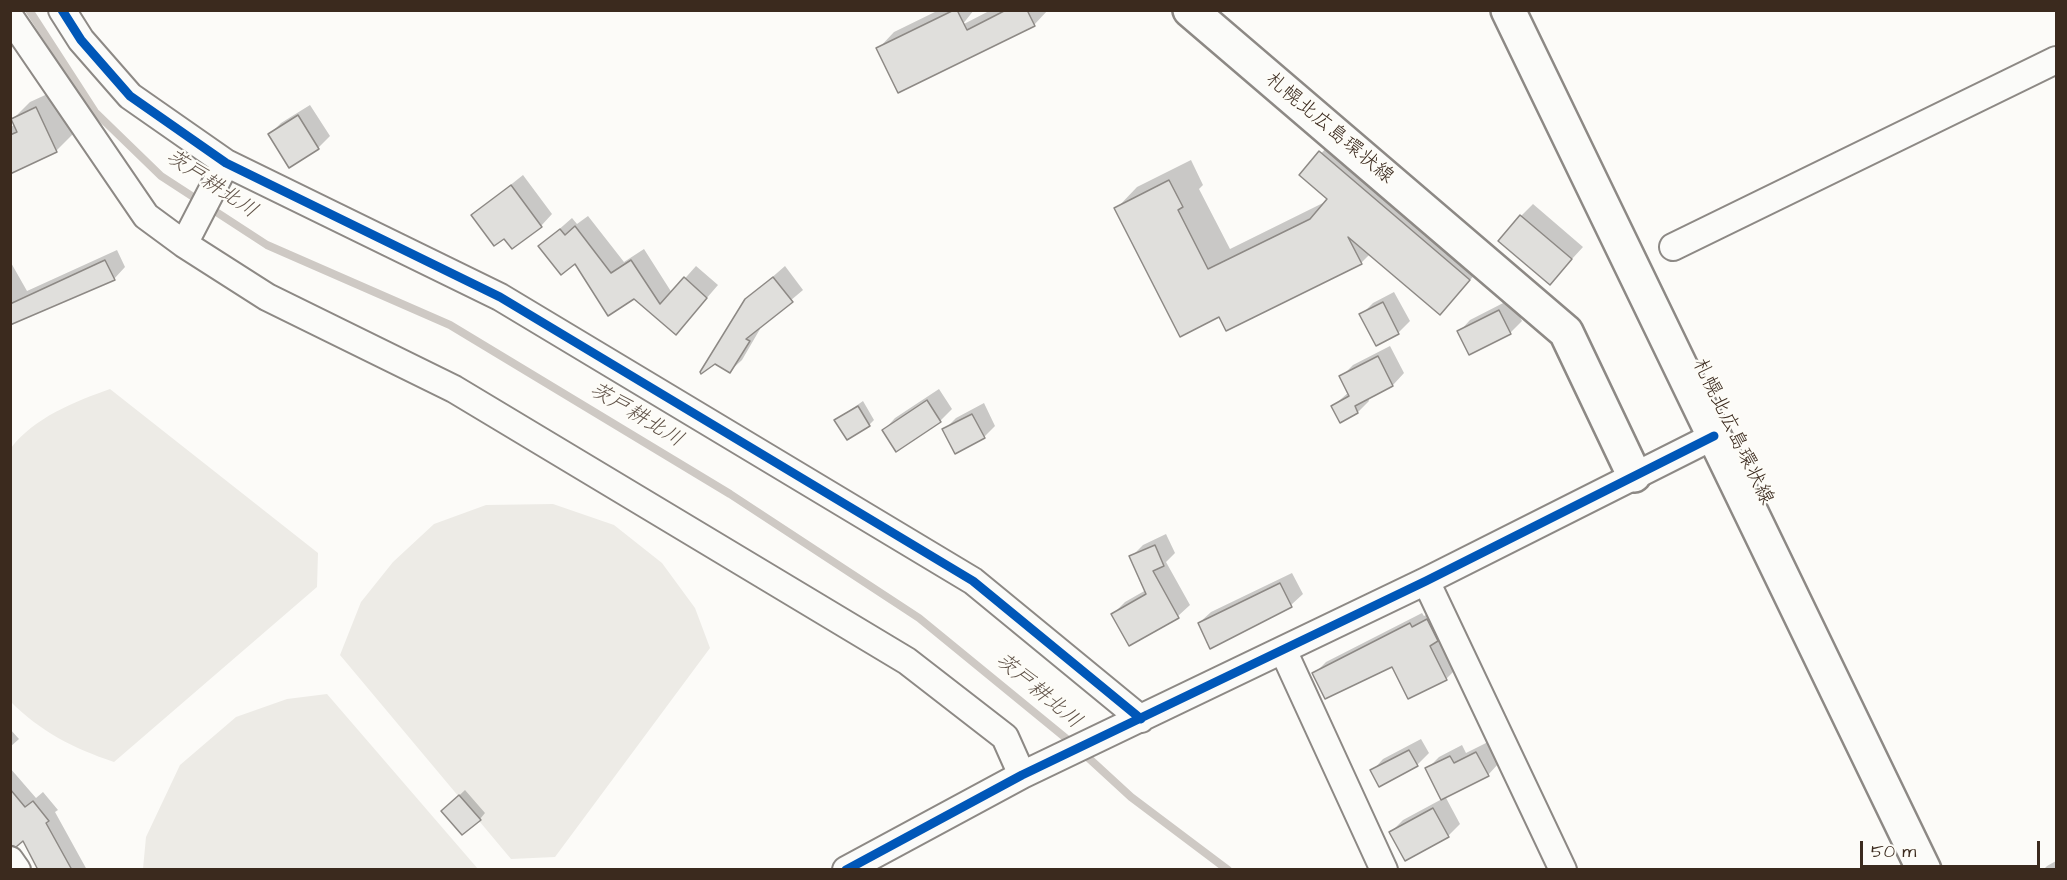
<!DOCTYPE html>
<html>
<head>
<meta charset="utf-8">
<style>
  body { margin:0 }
  #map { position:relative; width:2067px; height:880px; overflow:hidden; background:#fcfbf8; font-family:"Architects Daughter",sans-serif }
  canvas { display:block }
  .frame { position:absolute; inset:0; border:12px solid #3b2a1e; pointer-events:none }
  .scale { position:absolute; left:1860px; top:841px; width:180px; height:27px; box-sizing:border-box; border:3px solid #3b2a1e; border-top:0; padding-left:8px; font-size:18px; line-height:21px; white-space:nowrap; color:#3b2a1e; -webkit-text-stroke:4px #fdfcf7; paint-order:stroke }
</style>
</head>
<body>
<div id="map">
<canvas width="2067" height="880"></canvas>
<div class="frame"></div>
<div class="scale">50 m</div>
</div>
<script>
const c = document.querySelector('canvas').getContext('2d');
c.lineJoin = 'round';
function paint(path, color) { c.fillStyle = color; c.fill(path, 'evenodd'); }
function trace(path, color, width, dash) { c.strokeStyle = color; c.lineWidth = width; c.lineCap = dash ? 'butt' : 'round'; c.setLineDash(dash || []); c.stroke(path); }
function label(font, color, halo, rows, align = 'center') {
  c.font = font + ' "Architects Daughter","Klee One",sans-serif'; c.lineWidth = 4.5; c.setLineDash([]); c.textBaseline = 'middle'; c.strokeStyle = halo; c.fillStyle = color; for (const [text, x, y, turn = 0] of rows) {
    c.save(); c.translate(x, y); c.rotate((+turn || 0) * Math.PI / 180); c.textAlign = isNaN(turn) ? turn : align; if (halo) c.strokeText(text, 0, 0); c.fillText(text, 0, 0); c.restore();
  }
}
paint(new Path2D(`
  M110 389 318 553 317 587 114 762C73 748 41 732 10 701L11 448C35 417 74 402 110 389Z
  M553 504 614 525 662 563 695 608 710 648 555 857 511 859 340 655 361 602 393 562 434 524 486 505Z
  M327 694 478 869H143L146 837 180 765 236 717 287 699Z`), '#edebe6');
paint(new Path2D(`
  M939 10H974L962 25 991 10H1048L1034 25 878 49 894 32Z
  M54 91 73 134 56 151 10 172V127L15 125 13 119 30 102Z
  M310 105 330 136 318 148 270 134 281 123Z
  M1342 131 1490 258 1440 313 1370 254 1361 263 1226 329 1219 315 1116 209 1137 187 1191 160 1203 185 1199 189 1230 249 1327 201 1329 199 1301 175Z
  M523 175 552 214 541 226 504 237 473 215Z
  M1533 204 1583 247 1550 283 1521 216Z
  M588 216 624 262 644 249 672 293 696 266 718 285 687 321 634 297 575 261 540 246 572 218 577 224Z
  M117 250 125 267 114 279 10 325V261L27 291Z
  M785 266 803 290 758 328 760 329 742 360 730 371 753 294Z
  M1394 292 1410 321 1398 333 1361 315 1373 303Z
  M1511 299 1522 321 1510 333 1469 353 1459 332 1470 320Z
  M1390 346 1404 373 1393 385 1368 398 1369 401 1358 412 1333 406 1349 392 1341 377 1353 365Z
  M939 389 952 409 940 421 897 450 884 430 895 418Z
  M863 401 874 420 869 425 836 420Z
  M984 403 995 426 984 437 944 430 956 418Z
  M1166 534 1175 553 1166 562 1190 605 1178 616 1130 644 1113 614 1125 602 1146 590 1131 557 1143 545Z
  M1292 573 1303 594 1291 605 1199 623 1211 612Z
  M1439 609 1458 667 1446 679 1393 665 1314 674 1326 662 1422 613 1424 616Z
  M10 729 19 739 10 747Z
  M1421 739 1429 753 1417 765 1372 771 1383 759Z
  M1488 742 1499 763 1488 775 1445 796 1460 824 1448 836 1391 832 1403 820 1442 799 1427 769 1439 757 1462 745 1466 753Z
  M10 768 36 798 43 792 58 810 55 812 87 870H40L23 839 10 834Z
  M465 790 485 813 480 819 443 811Z
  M2056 861V870H2043L2047 866Z`), '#0003');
trace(new Path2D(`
  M29 10 95 112 161 176 267 245 450 325 730 494 919 618 1073 744
  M1082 752 1131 797 1228 870`), '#cec9c4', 8);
const building = new Path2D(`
  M954 10H957L967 30 1006 10H1027L1035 26 898 93 876 48Z
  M36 107 57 152 10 174V135L17 132 11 119Z
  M298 115 319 149 289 168 268 134Z
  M1319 151 1470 280 1440 315 1348 237 1362 264 1226 331 1219 317 1180 337 1114 208 1169 180 1183 207 1178 210 1208 269 1310 219 1327 199 1299 175Z
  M511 185 542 227 512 249 504 239 494 246 471 215Z
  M1520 215 1572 259 1550 285 1498 241Z
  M575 226 611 273 631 260 660 304 684 277 707 298 676 335 634 299 608 316 575 264 561 275 538 246 560 229 565 235Z
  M105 260 115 280 10 325V304Z
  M773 277 793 302 746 339 750 341 730 373 715 364 701 374 700 372 745 299Z
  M1383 302 1399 334 1376 346 1359 314Z
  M1499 310 1511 334 1469 355 1457 331Z
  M1378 356 1393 386 1355 406 1358 413 1340 423 1331 406 1349 396 1339 376Z
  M927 400 941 422 896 452 882 430Z
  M858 406 870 426 847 440 834 420Z
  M972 414 985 438 955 454 942 429Z
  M1155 545 1164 566 1153 571 1179 618 1129 646 1111 614 1146 594 1129 556Z
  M1280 583 1292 607 1210 649 1198 623Z
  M1427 619 1438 641 1430 646 1447 680 1408 699 1392 667 1325 699 1312 673 1410 623 1412 627Z
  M1409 750 1418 766 1379 787 1370 770Z
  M1476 752 1489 776 1441 800 1425 768 1450 756 1454 763Z
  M10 789 25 807 33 801 49 821 46 823 72 870H38L23 841 16 847 10 845Z
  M459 795 481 820 462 835 441 811Z
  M1433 808 1449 837 1405 861 1389 832Z`);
paint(building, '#e0dfdc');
trace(building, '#8d8985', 1.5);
const minor = new Path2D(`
  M62 10 81 40 130 96 226 163 500 297 973 581 1141 719
  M10 17 146 216 184 244 267 297 454 389 907 661 1005 737 1022 775
  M184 244 226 163
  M1673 247 2056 60
  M1426 581 1563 870
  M1283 650 1384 870
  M10 860 17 870
  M846 870 1022 775 1426 581 1714 436`);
const major = new Path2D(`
  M1190 10 1566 332 1634 475
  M1508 10 1924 870`);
trace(minor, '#8d8985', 30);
trace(major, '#8d8985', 38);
trace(minor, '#fbfbf9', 26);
trace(major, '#fbfbf9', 33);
trace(new Path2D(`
  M62 10 81 40 130 96 226 163 500 297 973 581 1141 719
  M846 870 1022 775 1426 581 1714 436`), '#0057b8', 9);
label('20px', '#3b2a1e', '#fdfcf7', [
  ["札幌北広島環状線",1329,129,40],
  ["札幌北広島環状線",1732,432,64]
]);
label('italic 21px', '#615349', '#fdfcf7', [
  ["茨戸耕北川",211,185,34],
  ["茨戸耕北川",636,416,31],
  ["茨戸耕北川",1038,692,40]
]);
</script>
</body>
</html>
